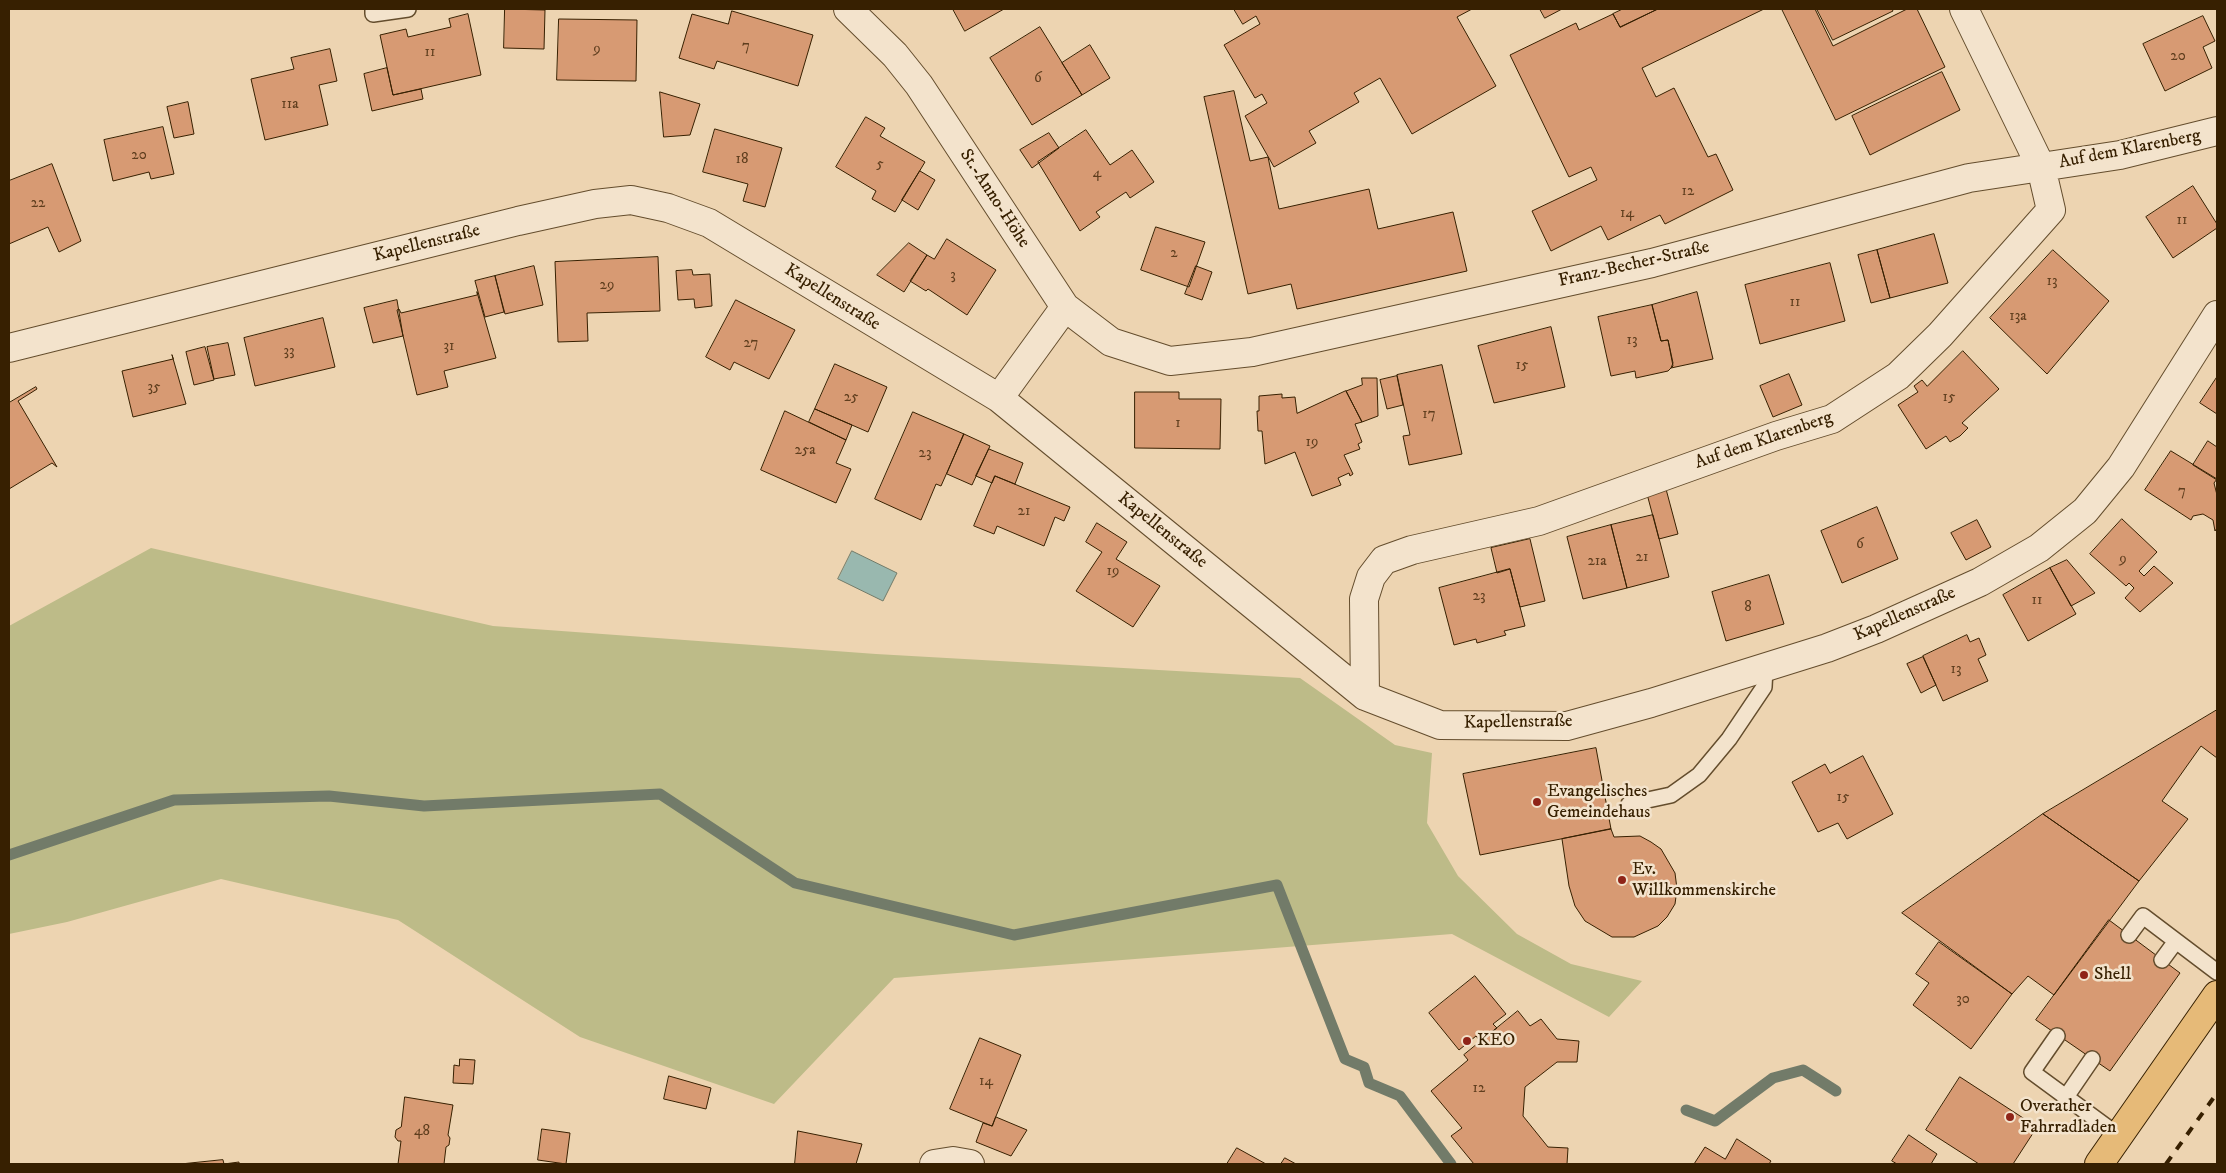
<!DOCTYPE html>
<html>
<head>
<meta charset="utf-8">
<style>
  body { margin:0 }
  #map { position:relative; width:2226px; height:1173px; overflow:hidden; background:#edd4b1; font-family:"IM FELL DW Pica",serif }
  canvas { display:block }
  .frame { position:absolute; inset:0; border:10px solid #372001; pointer-events:none }
</style>
</head>
<body>
<div id="map">
<canvas width="2226" height="1173"></canvas>
<div class="frame"></div>
</div>
<script>
const c = document.querySelector('canvas').getContext('2d');
c.lineJoin = 'round';
function paint(path, color) { c.fillStyle = color; c.fill(path, 'evenodd'); }
function trace(path, color, width, dash) { c.strokeStyle = color; c.lineWidth = width; c.lineCap = dash ? 'butt' : 'round'; c.setLineDash(dash || []); c.stroke(path); }
function label(font, color, halo, rows, align = 'center') {
  c.font = font + ' "IM FELL DW Pica",serif'; c.lineWidth = 5; c.setLineDash([]); c.textBaseline = 'middle'; c.strokeStyle = halo; c.fillStyle = color; for (const [text, x, y, turn = 0] of rows) {
    c.save(); c.translate(x, y); c.rotate((+turn || 0) * Math.PI / 180); c.textAlign = isNaN(turn) ? turn : align; if (halo) c.strokeText(text, 0, 0); c.fillText(text, 0, 0); c.restore();
  }
}
paint(new Path2D(`
  M151 548 493 626 876 654 1300 678 1395 745 1432 753 1427 823 1458 876 1517 934 1571 964 1642 981 1609 1017 1452 934 894 978 774 1104 580 1037 398 920 221 879 67 922 9 934V626Z`), '#bdbb88');
const water = new Path2D(`
  M852 551 897 573 883 601 838 579Z`);
paint(water, '#99b8af');
trace(water, '#727b69', 1);
trace(new Path2D(`
  M9 855 174 800 329 796 424 806 660 794 795 883 1014 935 1277 885 1345 1059 1364 1067 1369 1083 1400 1096 1451 1164
  M1686 1110 1715 1121 1773 1078 1803 1070 1836 1091`), '#727b69', 11);
const building = new Path2D(`
  M505 9 545 10 544 49 504 48Z
  M953 9H1004L965 31Z
  M1234 9H1472L1457 17 1496 86 1412 134 1380 78 1354 93 1359 102 1309 131 1316 143 1274 167 1245 116 1267 103 1262 94 1255 98 1224 45 1260 24 1256 16 1243 24Z
  M1540 9H1562L1545 18Z
  M1623 9H1658L1620 27 1613 14Z
  M1658 9H1764L1642 68 1656 97 1674 88 1708 157 1716 154 1733 190 1665 224 1660 215 1608 240 1601 226 1551 251 1532 211 1597 180 1591 167 1569 177 1510 55 1576 23 1579 30 1613 14 1620 27Z
  M1782 9H1815L1833 46 1907 9H1917L1945 67 1836 120Z
  M1817 9H1892L1893 11 1833 40Z
  M732 11 813 35 798 86 717 61 714 69 679 58 692 14 728 24Z
  M468 14 481 75 393 95 380 35 406 29 408 37 451 27 449 19Z
  M2203 16 2215 41 2203 47 2212 68 2165 91 2143 44Z
  M559 19 637 20 636 81 557 80Z
  M1040 27 1082 95 1032 125 990 58Z
  M1090 45 1110 78 1082 95 1062 63Z
  M330 49 337 81 319 85 328 125 265 140 251 79 294 69 291 58Z
  M387 68 393 95 421 89 423 99 372 111 364 74Z
  M1942 72 1960 110 1870 155 1852 116Z
  M1234 91 1250 161 1268 157 1279 209 1369 189 1378 229 1453 212 1467 271 1297 309 1291 284 1248 294 1204 97Z
  M660 92 700 104 690 135 664 137Z
  M188 102 194 134 174 138 167 107Z
  M866 117 885 128 880 136 925 162 895 212 872 199 876 191 836 167Z
  M163 127 174 174 151 179 149 172 113 181 104 140Z
  M715 129 782 148 765 207 743 201 748 184 703 172Z
  M1086 130 1110 165 1132 150 1154 182 1130 198 1126 192 1096 212 1100 217 1080 231 1038 162Z
  M1049 133 1059 148 1032 168 1020 150Z
  M52 164 81 241 59 252 48 227 9 244V181Z
  M920 171 935 180 918 210 902 200Z
  M2193 186 2217 224V228L2173 258 2146 217Z
  M1156 227 1205 242 1189 287 1141 270Z
  M1934 234 1948 283 1890 298 1877 250Z
  M947 239 996 270 967 315 928 289 926 291 910 281 927 255 934 259Z
  M909 243 927 255 904 292 877 275Z
  M1877 250 1890 298 1871 303 1858 255Z
  M2053 250 2109 301 2047 374 1990 318Z
  M658 257 660 311 587 313 588 341 558 342 555 262Z
  M1830 263 1845 321 1760 344 1745 285Z
  M534 266 543 305 505 314 495 276Z
  M1196 266 1212 272 1202 300 1185 294Z
  M692 270 693 275 710 274 712 306 695 308 694 299 678 300 676 271Z
  M495 276 504 312 485 317 475 281Z
  M477 292 496 358 444 371 448 387 417 395 397 310 399 309 401 313 477 295Z
  M1697 292 1713 359 1671 368 1673 363 1668 340 1661 341 1652 305Z
  M397 300 403 336 373 343 364 308Z
  M736 300 795 330 769 379 734 362 730 370 706 357Z
  M1652 305 1661 341 1668 340 1673 366 1668 371 1636 378 1635 371 1611 376 1598 317Z
  M323 318 335 367 255 386 244 338Z
  M1551 327 1565 387 1494 403 1478 346Z
  M228 343 235 375 214 379 207 347Z
  M205 347 214 380 194 385 186 352Z
  M1963 351 1999 389 1962 423 1968 428 1960 436 1950 442 1946 436 1926 449 1898 405 1918 392 1914 386 1922 380 1927 386Z
  M172 355 186 404 133 417 122 371 173 359Z
  M835 364 887 387 868 432 815 409Z
  M1442 365 1462 454 1409 465 1403 436 1410 435 1397 375Z
  M1789 374 1802 405 1773 417 1760 386Z
  M1397 376 1403 405 1387 409 1380 380Z
  M2217 377V414L2200 403Z
  M1362 378H1377L1378 416 1362 422 1346 391 1362 385Z
  M36 387 37 389 18 401 57 467 52 463 9 489V403Z
  M1346 391 1362 422 1355 424 1362 442 1358 444 1360 449 1344 455 1353 474 1350 476 1349 473 1338 478 1341 485 1312 496 1295 452 1265 464 1262 431H1258L1257 411H1259V396L1282 394V398L1295 397 1297 413Z
  M1135 392H1179V399H1221L1220 449 1135 448Z
  M815 409 852 425 846 440 809 422Z
  M785 411 846 440 836 463 851 469 836 503 761 470Z
  M913 412 964 434 941 486 936 484 921 520 875 499Z
  M964 434 990 446 972 485 947 474Z
  M2208 441 2217 447V480L2193 465Z
  M989 449 1023 463 1015 484 995 476 992 483 976 476Z
  M2171 451 2217 479 2214 483 2217 495V528L2215 531 2213 520 2203 514 2193 516 2191 520 2145 490Z
  M995 476 1070 507 1064 521 1055 517 1044 546 997 526 994 534 974 526Z
  M1666 489 1678 534 1659 539 1647 494Z
  M1877 507 1898 559 1842 583 1821 531Z
  M1653 515 1669 577 1627 588 1611 525Z
  M2122 519 2157 552 2139 571 2144 576 2154 566 2173 583 2140 612 2125 598 2134 588 2129 583 2126 586 2090 554Z
  M1977 520 1991 547 1966 560 1951 533Z
  M1097 523 1127 542 1116 559 1160 586 1133 627 1076 591 1102 552 1086 542Z
  M1611 525 1627 588 1583 599 1567 537Z
  M1530 539 1545 601 1520 607 1510 569 1497 573 1491 548Z
  M2067 560 2095 593 2071 606 2050 568Z
  M2050 568 2076 614 2028 641 2003 595Z
  M1510 569 1525 626 1504 631 1506 635 1477 643 1476 639 1454 645 1439 588Z
  M1769 575 1784 624 1726 641 1712 592Z
  M1967 635 1970 642 1979 638 1986 655 1978 659 1988 681 1943 701 1923 656Z
  M1923 657 1936 685 1921 693 1907 664Z
  M2217 710V758L2201 746 2162 801 2188 819 2139 881 2043 814Z
  M1596 748 1611 829 1480 855 1463 774Z
  M1863 756 1893 814 1847 839 1838 823 1818 832 1792 782 1825 764 1830 773Z
  M2043 814 2139 881 2054 995 2028 976 2012 994 1902 913Z
  M1611 829 1614 837 1640 836 1651 842 1661 849 1675 873 1677 889 1675 904 1667 917 1658 926 1634 937H1612L1585 921 1575 906 1569 886 1562 839Z
  M2109 920 2180 973 2110 1071 2036 1020Z
  M1939 942 2012 994 1971 1049 1913 1005 1929 983 1916 974Z
  M1475 976 1506 1014 1493 1024 1497 1028 1480 1041 1476 1036 1459 1050 1429 1013Z
  M1518 1011 1530 1026 1541 1019 1557 1039 1579 1041 1577 1062H1557L1525 1087 1523 1116 1548 1147 1568 1148 1567 1164H1474L1451 1136 1462 1128 1431 1091 1468 1060 1464 1055Z
  M980 1038 1021 1055 992 1126 950 1109Z
  M460 1059 475 1060 473 1084 453 1083 454 1065 459 1066Z
  M669 1076 711 1088 706 1109 664 1099Z
  M1960 1077 2037 1127 2013 1164H1979L1926 1130Z
  M405 1097 453 1105 448 1135 450 1138 449 1145 446 1147 444 1164H398L401 1141H398L395 1137 396 1130 401 1127Z
  M996 1117 1027 1130 1011 1156 976 1142 983 1123 992 1126Z
  M542 1129 570 1133 566 1164 538 1160Z
  M798 1131 862 1144 856 1164H795Z
  M1909 1135 1937 1154 1931 1164H1897L1892 1161Z
  M1737 1139 1771 1161 1769 1164H1694L1705 1147 1725 1159Z
  M1237 1148 1266 1164H1227Z
  M1285 1158 1296 1164H1281Z
  M223 1160 224 1164 239 1162V1164H181Z`);
paint(building, '#d79a73');
trace(building, '#372001', 1);
const service = new Path2D(`
  M373 9V14L408 9
  M1629 804 1671 795 1699 775 1729 739 1764 687 1765 668
  M2129 935 2143 916 2176 941
  M2162 960 2176 941 2217 972
  M2057 1036 2032 1072 2066 1097
  M2092 1059 2066 1097 2119 1136`);
const minor = new Path2D(`
  M848 9 895 55 919 85 1065 307 1111 342 1170 361 1252 352 1652 263 1969 178 2120 155 2217 131
  M9 348 518 221 595 204 631 200 668 208 709 223 999 398 1365 696 1440 725 1567 726 1651 703 1827 648 1876 629 1980 582 2039 548 2085 511 2121 467 2217 315
  M999 398 1065 307
  M1365 696 1364 599 1371 577 1384 560 1412 550 1539 521 1776 436 1832 419 1898 376 1940 335 2051 210 2041 167 1964 9
  M934 1164 953 1161 970 1164`);
const primary = new Path2D(`
  M2099 1164 2217 995`);
trace(service, '#644d2d', 18);
trace(minor, '#644d2d', 30);
trace(primary, '#372001', 30);
trace(service, '#f3e3cc', 15);
trace(minor, '#f3e3cc', 28);
trace(primary, '#e6ba78', 28);
trace(new Path2D(`
  M2166 1164 2217 1093`), '#372001', 4, [9, 9]);
for (const [x, y, r, color] of [
  [1537,802,5,"#8f2418"],
  [1622,880,5,"#8f2418"],
  [2084,975,5,"#8f2418"],
  [1467,1041,5,"#8f2418"],
  [2010,1117,5,"#8f2418"]
]) { const dot = new Path2D(); dot.arc(x, y, r, 0, 2 * Math.PI); c.fillStyle = color; c.fill(dot); trace(dot, '#f3e3cc', 2); }
label('15px', '#5f3e1e', null, [
  ["7",746,47],
  ["9",597,50],
  ["11",430,53],
  ["20",2178,57],
  ["6",1038,79],
  ["11a",290,105],
  ["20",139,156],
  ["18",742,160],
  ["5",880,165],
  ["4",1097,174],
  ["12",1688,192],
  ["22",38,204],
  ["14",1627,214],
  ["11",2182,221],
  ["2",1174,254],
  ["3",953,276],
  ["13",2052,282],
  ["29",607,286],
  ["11",1795,303],
  ["13a",2018,317],
  ["13",1632,341],
  ["27",751,344],
  ["31",449,347],
  ["33",289,352],
  ["15",1522,366],
  ["35",154,388],
  ["25",851,398],
  ["15",1949,398],
  ["17",1429,415],
  ["1",1178,424],
  ["19",1312,443],
  ["25a",805,451],
  ["23",925,454],
  ["7",2182,492],
  ["21",1024,512],
  ["6",1860,545],
  ["21",1642,558],
  ["9",2123,560],
  ["21a",1597,562],
  ["19",1113,572],
  ["23",1479,597],
  ["11",2037,601],
  ["8",1748,608],
  ["13",1956,670],
  ["15",1843,798],
  ["30",1963,1000],
  ["14",986,1082],
  ["12",1479,1089],
  ["48",422,1132]
]);
label('18px', '#372001', '#f3e3cc', [
  ["Auf dem Klarenberg",2130,150,-11],
  ["St.-Anno-Höhe",994,199,57],
  ["Kapellenstraße",427,244,-14],
  ["Franz-Becher-Straße",1634,265,-13],
  ["Kapellenstraße",832,298,32],
  ["Auf dem Klarenberg",1764,441,-19],
  ["Kapellenstraße",1162,531,39],
  ["Kapellenstraße",1905,615,-24],
  ["Kapellenstraße",1518,723,-1]
]);
label('18px', '#372001', '#f3e3cc', [
  ["Evangelisches",1547,792],
  ["Gemeindehaus",1547,813],
  ["Ev.",1632,870],
  ["Willkommenskirche",1632,891],
  ["Shell",2094,975],
  ["KEO",1477,1041],
  ["Overather",2020,1107],
  ["Fahrradladen",2020,1128]
], 'left');
</script>
</body>
</html>
